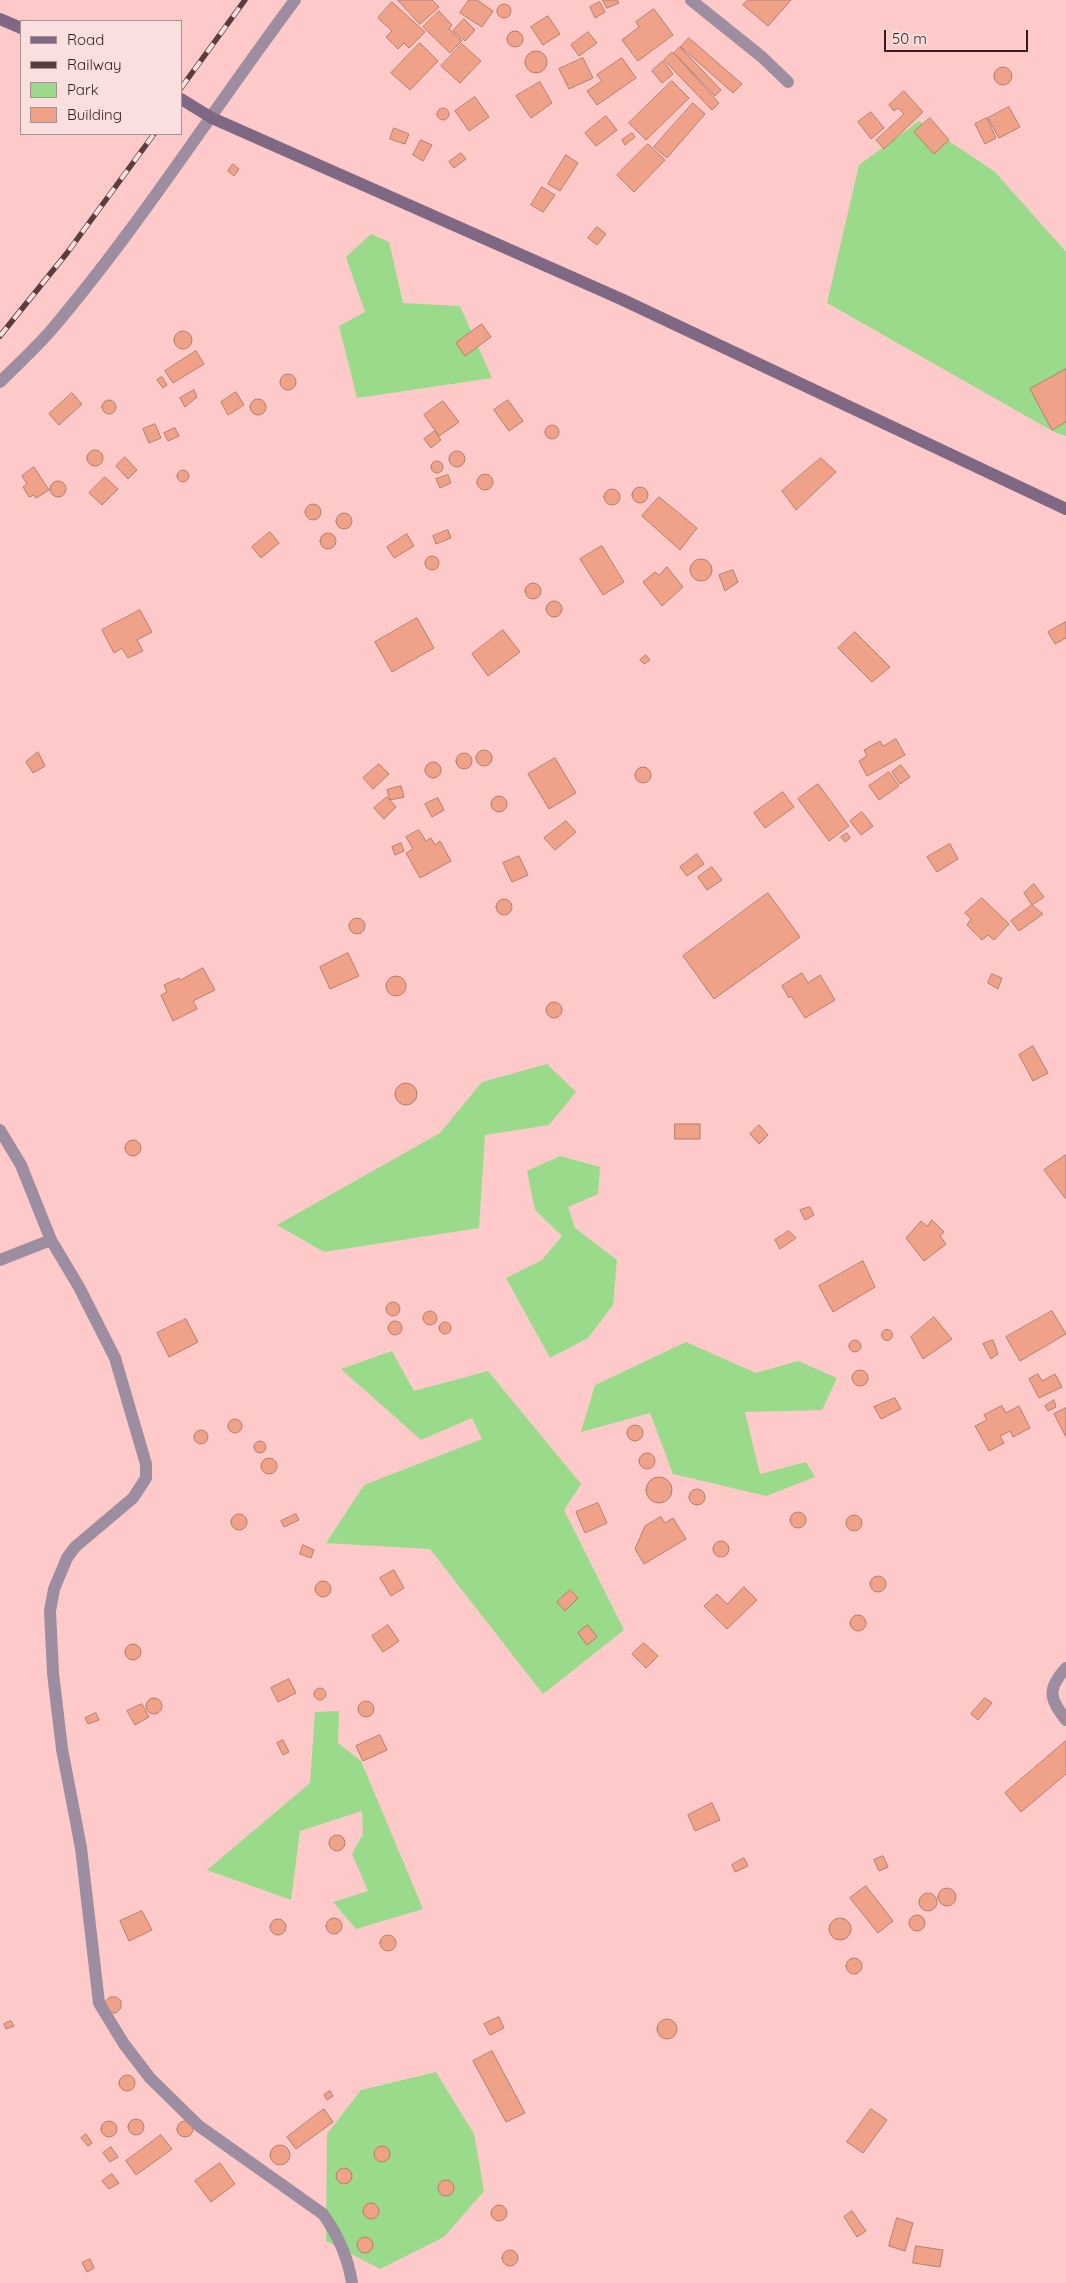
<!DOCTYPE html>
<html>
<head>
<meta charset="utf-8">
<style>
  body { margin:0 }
  #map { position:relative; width:1066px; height:2283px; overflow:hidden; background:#fdcac9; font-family:Quicksand,sans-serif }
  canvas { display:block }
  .legend { position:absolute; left:20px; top:20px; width:162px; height:115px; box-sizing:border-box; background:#f9dfde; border:1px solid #aa9191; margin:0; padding:6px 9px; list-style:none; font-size:15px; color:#331d1d }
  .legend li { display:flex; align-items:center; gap:10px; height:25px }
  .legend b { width:25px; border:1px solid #aa9191 }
  .scale { position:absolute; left:884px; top:30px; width:144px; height:22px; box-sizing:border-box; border:2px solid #331d1d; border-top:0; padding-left:6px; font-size:15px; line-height:18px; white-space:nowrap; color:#331d1d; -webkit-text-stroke:4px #f9dfde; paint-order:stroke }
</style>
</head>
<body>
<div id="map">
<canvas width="1066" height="2283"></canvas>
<ul class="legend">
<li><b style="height:6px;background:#7e6883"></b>Road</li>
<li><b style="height:6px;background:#5a3e3e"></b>Railway</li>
<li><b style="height:14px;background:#99db8a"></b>Park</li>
<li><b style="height:14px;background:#efa288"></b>Building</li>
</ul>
<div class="scale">50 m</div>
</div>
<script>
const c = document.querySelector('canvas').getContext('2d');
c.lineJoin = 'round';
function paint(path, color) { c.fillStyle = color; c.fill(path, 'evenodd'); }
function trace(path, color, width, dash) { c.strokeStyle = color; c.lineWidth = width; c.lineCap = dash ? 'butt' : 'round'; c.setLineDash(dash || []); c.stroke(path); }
paint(new Path2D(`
  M919 121 995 172 1066 252V436L1056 433 827 303 859 165Z
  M371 234 389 242 403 303 460 306 492 378 357 398 339 326 365 312 346 257Z
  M547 1064 576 1092 549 1125 485 1135 479 1228 324 1252 277 1225 440 1133 482 1082Z
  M560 1156 600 1167 598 1194 568 1207 575 1228 617 1260 613 1305 588 1338 550 1358 506 1278 542 1260 562 1236 535 1210 527 1171Z
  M686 1342 756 1373 798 1361 837 1378 822 1410 745 1412 760 1474 806 1462 815 1477 766 1496 673 1474 650 1413 581 1432 595 1385Z
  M392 1351 414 1391 488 1371 581 1484 564 1510 624 1630 543 1694 430 1549 326 1543 364 1485 482 1439 472 1418 421 1440 341 1369Z
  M339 1711 338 1743 361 1761 423 1909 356 1929 333 1902 368 1891 352 1854 363 1834 362 1811 300 1831 291 1900 207 1870 310 1783 315 1712Z
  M436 2072 474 2134 484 2191 444 2237 380 2269 326 2241 327 2134 361 2090Z`), '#99db8a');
const building = new Path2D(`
  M398 0H432L439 7 420 24Z
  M469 0H477L493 11 482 27 460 13Z
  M603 0H617L619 3 607 8Z
  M748 0H791L768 26 743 5Z
  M392 2 425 32 409 48 404 43 398 49 386 37 392 31 378 18Z
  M600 2 605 12 595 18 590 7Z
  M497 11a7 7 0 1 1 14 0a7 7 0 1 1-14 0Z
  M654 9 673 35 638 61 622 40 639 27 636 22Z
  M439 11 452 25 449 29 462 41 450 53 423 27Z
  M548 16 560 34 543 45 531 27Z
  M464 19 475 30 465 41 453 31Z
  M507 39a8 8 0 1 1 16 0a8 8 0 1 1-16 0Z
  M588 32 597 43 579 56 571 45Z
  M689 38 742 84 733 93 681 47Z
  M420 43 438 61 410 90 391 73Z
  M462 44 481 61 460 83 441 66Z
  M680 47 721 90 715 96 674 53Z
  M525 62a11 11 0 1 1 22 0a11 11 0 1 1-22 0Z
  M671 53H674L719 103 712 110 664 60Z
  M583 58 593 78 569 89 559 69Z
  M622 58 636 78 597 105 587 91 602 81 597 75Z
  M663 61 673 74 662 83 652 71Z
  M994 76a9 9 0 1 1 18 0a9 9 0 1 1-18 0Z
  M672 81 689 98 646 140 629 123Z
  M540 82 552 103 531 118 516 96Z
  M904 91 923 112 884 149 876 140 904 114 898 108 894 111 889 105Z
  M475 97 489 117 469 131 455 111Z
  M693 103 705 114 667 158 654 147Z
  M1009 107 1020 127 999 138 988 118Z
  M437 114a6 6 0 1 1 12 0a6 6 0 1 1-12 0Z
  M871 112 884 128 871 139 858 122Z
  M606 116 617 130 596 146 585 133Z
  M930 118 949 140 934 154 914 132Z
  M987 118 996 138 985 144 975 124Z
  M394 128 409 134 405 144 390 139Z
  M632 133 635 137 625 145 622 140Z
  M421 140 432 145 423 161 413 155Z
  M648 144 665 160 634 192 617 175Z
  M461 153 466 159 454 168 449 162Z
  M566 155 578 163 560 191 548 184Z
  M233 164 239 169 234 176 228 171Z
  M542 187 555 195 543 212 531 205Z
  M597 227 606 234 597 245 588 238Z
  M482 324 491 337 465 356 456 343Z
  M174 340a9 9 0 1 1 18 0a9 9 0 1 1-18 0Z
  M196 351 204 364 173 383 165 371Z
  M1066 369V422L1052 430 1030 389Z
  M280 382a8 8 0 1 1 16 0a8 8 0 1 1-16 0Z
  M162 377 167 385 163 388 157 380Z
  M194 390 197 397 185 407 180 398Z
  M236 392 244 405 228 415 221 402Z
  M72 393 82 404 59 425 49 414Z
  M250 407a8 8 0 1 1 16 0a8 8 0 1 1-16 0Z
  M102 407a7 7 0 1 1 14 0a7 7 0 1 1-14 0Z
  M508 400 523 421 509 431 494 410Z
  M443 401 459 422 439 436 424 415Z
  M155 424 161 438 149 443 143 429Z
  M545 432a7 7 0 1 1 14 0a7 7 0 1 1-14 0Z
  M175 428 179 436 168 441 164 433Z
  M435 431 441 440 431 448 424 439Z
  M87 458a8 8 0 1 1 16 0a8 8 0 1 1-16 0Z
  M449 459a8 8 0 1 1 16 0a8 8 0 1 1-16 0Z
  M125 457 137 470 128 479 116 466Z
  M821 458 836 472 796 510 782 491Z
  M431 467a6 6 0 1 1 12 0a6 6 0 1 1-12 0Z
  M34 467 49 490 36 498 34 495 29 497 23 487 27 484 22 476Z
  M177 476a6 6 0 1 1 12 0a6 6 0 1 1-12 0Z
  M477 482a8 8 0 1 1 16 0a8 8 0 1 1-16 0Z
  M448 475 451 483 440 488 436 479Z
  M105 477 118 489 102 505 89 493Z
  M50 489a8 8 0 1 1 16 0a8 8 0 1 1-16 0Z
  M632 495a8 8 0 1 1 16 0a8 8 0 1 1-16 0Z
  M604 497a8 8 0 1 1 16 0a8 8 0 1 1-16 0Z
  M659 497 697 528 680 550 642 516Z
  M305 512a8 8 0 1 1 16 0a8 8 0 1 1-16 0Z
  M336 521a8 8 0 1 1 16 0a8 8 0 1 1-16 0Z
  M448 530 451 538 436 544 433 536Z
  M270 532 279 543 261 558 252 547Z
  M320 541a8 8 0 1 1 16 0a8 8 0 1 1-16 0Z
  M407 534 414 546 394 558 387 547Z
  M602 546 624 582 603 595 580 559Z
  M425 563a7 7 0 1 1 14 0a7 7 0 1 1-14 0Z
  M690 570a11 11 0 1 1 22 0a11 11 0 1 1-22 0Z
  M667 567 683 587 662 606 643 582 655 572 659 575Z
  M733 570 738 582 725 591 719 575Z
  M525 591a8 8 0 1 1 16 0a8 8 0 1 1-16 0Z
  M546 609a8 8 0 1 1 16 0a8 8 0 1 1-16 0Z
  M140 610 152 632 137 640 143 651 128 658 122 648 114 653 102 630Z
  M417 618 434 648 392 672 375 642Z
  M1066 622V638L1055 644 1048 632Z
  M503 630 520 652 488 676 472 654Z
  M855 632 890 667 872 682 838 648Z
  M646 655 650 660 644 664 640 660Z
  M896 739 905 755 867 776 859 761 867 756 864 750 880 741 883 746Z
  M476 758a8 8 0 1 1 16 0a8 8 0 1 1-16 0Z
  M38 752 45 766 33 773 26 762Z
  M456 761a8 8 0 1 1 16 0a8 8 0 1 1-16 0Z
  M555 758 576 793 549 809 528 774Z
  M425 770a8 8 0 1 1 16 0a8 8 0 1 1-16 0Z
  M379 764 389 774 373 789 363 778Z
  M901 765 910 777 900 784 892 772Z
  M635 775a8 8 0 1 1 16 0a8 8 0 1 1-16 0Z
  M889 772 899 786 879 800 869 786Z
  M818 784 849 826 829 841 798 799Z
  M401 786 404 797 390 800 387 790Z
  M783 792 794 807 765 828 754 813Z
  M491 804a8 8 0 1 1 16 0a8 8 0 1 1-16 0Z
  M387 797 396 807 384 819 374 808Z
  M438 798 444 810 432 817 425 804Z
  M862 812 873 826 861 835 850 821Z
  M566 821 576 832 555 850 544 838Z
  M419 830 426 841 431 838 435 845 440 841 451 861 420 878 406 853 413 849 406 837Z
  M847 833 850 838 845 842 841 837Z
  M401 843 404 851 395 855 392 847Z
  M950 844 958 859 937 872 927 857Z
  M697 854 704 864 687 876 680 867Z
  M519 856 528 875 512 882 503 863Z
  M712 867 722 880 707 890 698 877Z
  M1034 884 1044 897 1032 905 1024 893Z
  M768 893 800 937 714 999 683 956Z
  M982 898 1009 924 994 940 988 935 982 940 967 925 971 919 965 913Z
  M496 907a8 8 0 1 1 16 0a8 8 0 1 1-16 0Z
  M1032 905 1043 914 1019 931 1011 921Z
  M349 926a8 8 0 1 1 16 0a8 8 0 1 1-16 0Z
  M348 953 359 976 330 989 320 967Z
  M203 968 215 990 193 1001 197 1009 173 1021 161 995 167 992 164 985 179 978 180 980Z
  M802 973 808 983 820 975 835 1000 805 1018 791 996 789 998 782 986Z
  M992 974 1002 978 998 989 988 983Z
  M386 986a10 10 0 1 1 20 0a10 10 0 1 1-20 0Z
  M546 1010a8 8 0 1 1 16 0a8 8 0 1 1-16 0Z
  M1033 1046 1048 1073 1033 1081 1019 1055Z
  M395 1094a11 11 0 1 1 22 0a11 11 0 1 1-22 0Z
  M675 1124H700V1139H675Z
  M759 1125 768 1135 759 1144 750 1134Z
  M125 1148a8 8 0 1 1 16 0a8 8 0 1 1-16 0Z
  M1066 1155V1198H1065L1044 1170Z
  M810 1207 814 1215 805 1220 800 1210Z
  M932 1220 944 1232 940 1236 946 1244 924 1261 906 1238 921 1221 927 1226Z
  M789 1231 796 1238 780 1249 775 1240Z
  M863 1261 875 1287 833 1312 819 1286Z
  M386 1309a7 7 0 1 1 14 0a7 7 0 1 1-14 0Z
  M1052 1311 1066 1334 1020 1361 1006 1337Z
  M423 1318a7 7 0 1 1 14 0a7 7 0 1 1-14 0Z
  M934 1317 952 1339 923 1359 911 1337Z
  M186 1319 198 1342 169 1357 157 1333Z
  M388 1328a7 7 0 1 1 14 0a7 7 0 1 1-14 0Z
  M439 1328a6 6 0 1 1 12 0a6 6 0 1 1-12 0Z
  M881.5 1335a5.5 5.5 0 1 1 11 0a5.5 5.5 0 1 1-11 0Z
  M849 1346a6 6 0 1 1 12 0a6 6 0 1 1-12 0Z
  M993 1340 998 1354 991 1359 983 1344Z
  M852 1378a8 8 0 1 1 16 0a8 8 0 1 1-16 0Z
  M1038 1374 1042 1381 1055 1374 1062 1387 1039 1398 1029 1379Z
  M895 1398 901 1409 881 1419 874 1407Z
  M1054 1400 1056 1407 1048 1411 1045 1406Z
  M1002 1406 1006 1413 1019 1406 1030 1428 1013 1437 1010 1431 1000 1436 1004 1443 989 1451 975 1426 987 1420 984 1415Z
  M1066 1408V1437L1054 1414Z
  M228 1426a7 7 0 1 1 14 0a7 7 0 1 1-14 0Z
  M627 1433a8 8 0 1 1 16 0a8 8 0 1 1-16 0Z
  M194 1437a7 7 0 1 1 14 0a7 7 0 1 1-14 0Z
  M254 1447a6 6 0 1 1 12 0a6 6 0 1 1-12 0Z
  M639 1461a8 8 0 1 1 16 0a8 8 0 1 1-16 0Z
  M261 1466a8 8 0 1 1 16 0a8 8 0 1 1-16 0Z
  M646 1490a13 13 0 1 1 26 0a13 13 0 1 1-26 0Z
  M689 1497a8 8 0 1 1 16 0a8 8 0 1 1-16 0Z
  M598 1503 607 1523 585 1533 576 1512Z
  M790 1520a8 8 0 1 1 16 0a8 8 0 1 1-16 0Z
  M296 1514 299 1520 284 1527 281 1521Z
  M231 1522a8 8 0 1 1 16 0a8 8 0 1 1-16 0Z
  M846 1523a8 8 0 1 1 16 0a8 8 0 1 1-16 0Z
  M661 1517 665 1523 673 1518 686 1539 644 1564 635 1549 645 1526Z
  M713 1549a8 8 0 1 1 16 0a8 8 0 1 1-16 0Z
  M303 1545 314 1550 311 1558 300 1554Z
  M394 1570 404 1588 391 1596 380 1578Z
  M870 1584a8 8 0 1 1 16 0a8 8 0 1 1-16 0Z
  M315 1589a8 8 0 1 1 16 0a8 8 0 1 1-16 0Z
  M744 1587 757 1600 727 1629 704 1606 717 1594 727 1604Z
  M570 1590 578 1598 565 1611 557 1602Z
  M850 1623a8 8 0 1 1 16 0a8 8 0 1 1-16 0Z
  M388 1625 399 1641 383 1652 372 1636Z
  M588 1625 597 1637 587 1645 578 1633Z
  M644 1643 658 1656 646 1668 632 1654Z
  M125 1652a8 8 0 1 1 16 0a8 8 0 1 1-16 0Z
  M289 1679 296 1693 278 1702 271 1688Z
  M314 1694a6 6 0 1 1 12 0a6 6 0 1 1-12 0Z
  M146 1706a8 8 0 1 1 16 0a8 8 0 1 1-16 0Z
  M985 1698 992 1703 978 1720 971 1714Z
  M358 1709a8 8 0 1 1 16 0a8 8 0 1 1-16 0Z
  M142 1704 149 1717 135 1725 127 1711Z
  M96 1713 99 1720 88 1724 85 1718Z
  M380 1735 387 1750 363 1761 356 1746Z
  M283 1740 289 1752 283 1755 277 1743Z
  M1066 1741V1774L1021 1812 1005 1793Z
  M712 1803 720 1820 695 1831 688 1815Z
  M329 1843a8 8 0 1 1 16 0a8 8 0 1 1-16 0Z
  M883 1856 888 1867 879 1871 874 1860Z
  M744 1858 748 1866 735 1872 732 1865Z
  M866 1886 893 1921 878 1933 850 1898Z
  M938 1897a9 9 0 1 1 18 0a9 9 0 1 1-18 0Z
  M919 1902a9 9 0 1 1 18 0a9 9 0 1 1-18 0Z
  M142 1911 152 1930 129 1941 120 1921Z
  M909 1923a8 8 0 1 1 16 0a8 8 0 1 1-16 0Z
  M326 1926a8 8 0 1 1 16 0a8 8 0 1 1-16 0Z
  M829 1929a11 11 0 1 1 22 0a11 11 0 1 1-22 0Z
  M270 1927a8 8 0 1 1 16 0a8 8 0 1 1-16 0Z
  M380 1943a8 8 0 1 1 16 0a8 8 0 1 1-16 0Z
  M846 1966a8 8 0 1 1 16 0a8 8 0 1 1-16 0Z
  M110 1997H116L121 2001V2008L116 2013H109L105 2002Z
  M499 2017 504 2028 490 2035 484 2024Z
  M657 2029a10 10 0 1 1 20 0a10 10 0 1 1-20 0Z
  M11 2021 14 2026 6 2029 4 2024Z
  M492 2051 525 2113 506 2122 473 2061Z
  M119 2083a8 8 0 1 1 16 0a8 8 0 1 1-16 0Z
  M330 2091 333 2096 327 2100 324 2095Z
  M324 2109 333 2122 296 2149 287 2137Z
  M871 2109 887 2120 863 2153 847 2142Z
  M128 2127a8 8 0 1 1 16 0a8 8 0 1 1-16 0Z
  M177 2129a8 8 0 1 1 16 0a8 8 0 1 1-16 0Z
  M101 2129a8 8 0 1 1 16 0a8 8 0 1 1-16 0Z
  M86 2134 92 2143 88 2146 81 2138Z
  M161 2135 172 2149 136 2175 126 2161Z
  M270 2155a10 10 0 1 1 20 0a10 10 0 1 1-20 0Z
  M374 2154a8 8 0 1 1 16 0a8 8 0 1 1-16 0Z
  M111 2147 118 2157 110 2162 103 2153Z
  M220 2163 235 2184 211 2202 195 2181Z
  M336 2176a8 8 0 1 1 16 0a8 8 0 1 1-16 0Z
  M112 2174 119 2183 109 2189 102 2181Z
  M438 2188a8 8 0 1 1 16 0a8 8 0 1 1-16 0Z
  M363 2211a8 8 0 1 1 16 0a8 8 0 1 1-16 0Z
  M491 2213a8 8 0 1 1 16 0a8 8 0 1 1-16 0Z
  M852 2211 866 2231 857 2237 844 2217Z
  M897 2218 913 2223 905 2251 889 2246Z
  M357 2245a8 8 0 1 1 16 0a8 8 0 1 1-16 0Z
  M916 2246 943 2250 940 2267 913 2263Z
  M502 2258a8 8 0 1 1 16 0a8 8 0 1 1-16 0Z
  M90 2259 94 2268 87 2272 82 2263Z`);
paint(building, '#efa288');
trace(building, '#b47f6c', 1);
trace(new Path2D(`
  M691 0 762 57 788 82
  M0 382C18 364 37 347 53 328 141 224 214 108 295 0
  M0 1130 21 1165 51 1240 79 1287 115 1358 146 1464V1478L133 1498 75 1547 67 1558 54 1589 50 1611 53 1673 62 1749 81 1848 99 2003 124 2044 150 2078 199 2126 323 2214C338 2235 348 2257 352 2283
  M0 1260 51 1240
  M1066 1668C1047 1689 1049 1698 1066 1720`), '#9c8da0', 12);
trace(new Path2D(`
  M0 19 21 28
  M181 99 212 118 621 299 1066 509`), '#7e6883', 12);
const rail = new Path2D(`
  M181 88 245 0
  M0 336 67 253 154 134`);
trace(rail, '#5a3e3e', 5.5);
trace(rail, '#f9dfde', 4, [11]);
</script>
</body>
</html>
